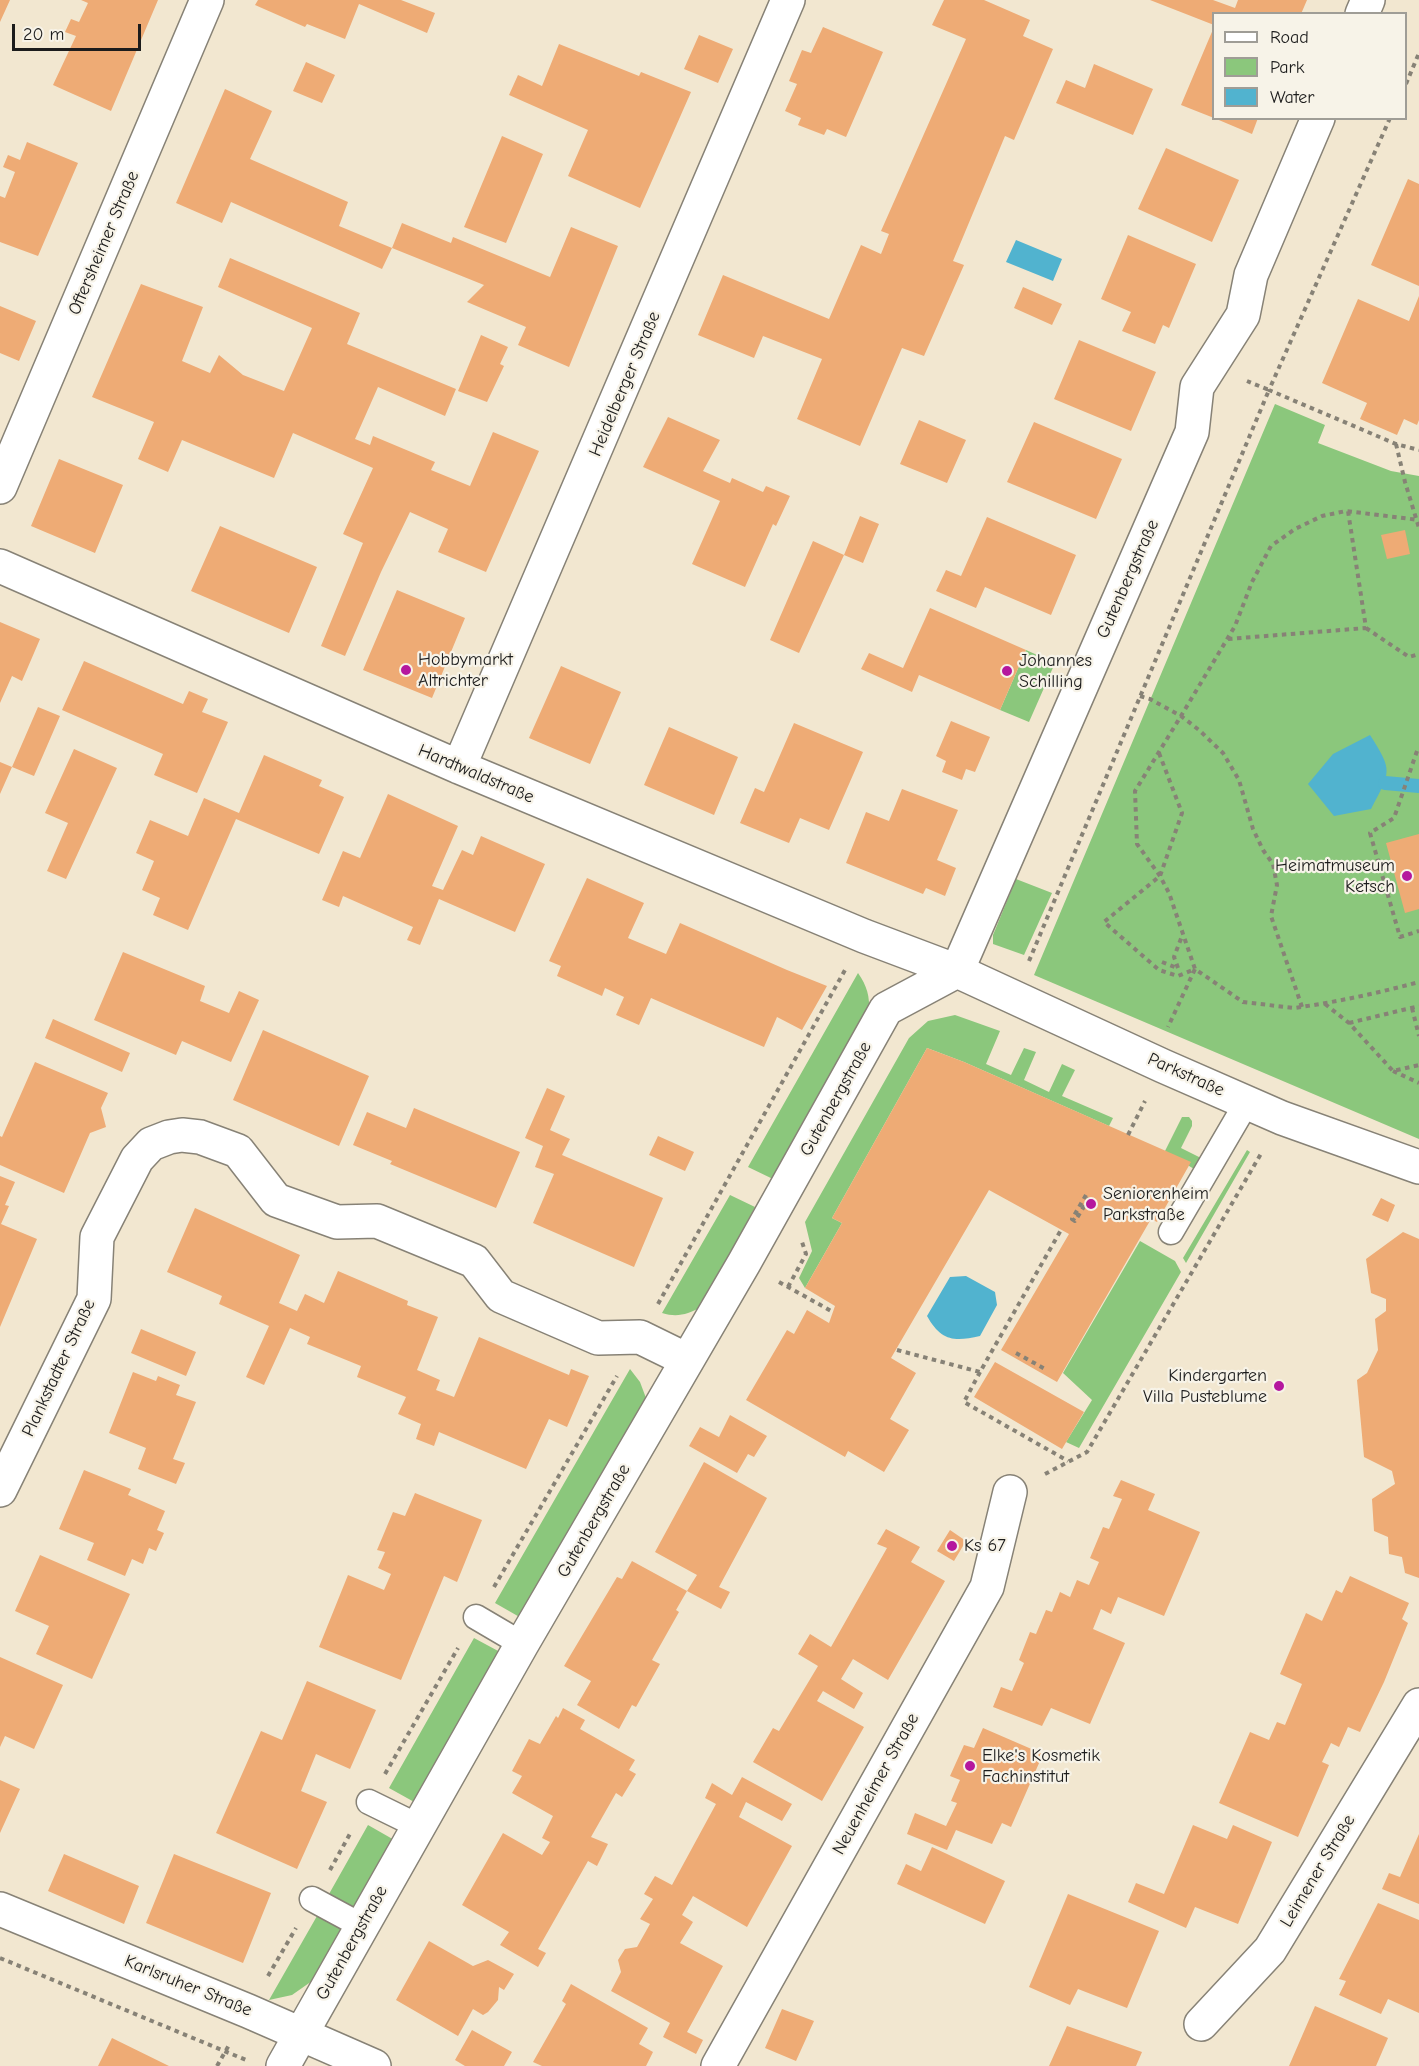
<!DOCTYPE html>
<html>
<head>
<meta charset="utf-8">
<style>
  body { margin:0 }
  #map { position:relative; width:1419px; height:2066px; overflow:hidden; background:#f2e7d0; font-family:"Comic Neue",sans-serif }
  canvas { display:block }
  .legend { position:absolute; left:1212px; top:12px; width:195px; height:108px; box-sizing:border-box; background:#f7f3e8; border:2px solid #9f9d96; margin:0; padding:8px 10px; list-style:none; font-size:18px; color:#1c1c1c }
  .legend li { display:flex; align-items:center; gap:12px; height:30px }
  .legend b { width:30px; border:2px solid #9f9d96 }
  .scale { position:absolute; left:12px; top:24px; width:129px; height:27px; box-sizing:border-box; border:3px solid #1c1c1c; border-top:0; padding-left:8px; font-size:18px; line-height:21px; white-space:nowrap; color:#1c1c1c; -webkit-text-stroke:4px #f7f3e8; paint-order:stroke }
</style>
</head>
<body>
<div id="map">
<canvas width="1419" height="2066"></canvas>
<ul class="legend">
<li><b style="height:8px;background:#fff"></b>Road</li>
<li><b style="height:16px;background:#8bc77c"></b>Park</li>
<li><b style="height:16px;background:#51b3cf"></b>Water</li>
</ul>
<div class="scale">20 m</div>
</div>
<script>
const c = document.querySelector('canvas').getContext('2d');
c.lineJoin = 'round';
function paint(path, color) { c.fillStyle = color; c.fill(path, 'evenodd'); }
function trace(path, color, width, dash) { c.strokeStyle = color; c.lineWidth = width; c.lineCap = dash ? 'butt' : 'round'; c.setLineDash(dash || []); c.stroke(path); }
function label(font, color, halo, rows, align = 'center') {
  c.font = font + ' "Comic Neue",sans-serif'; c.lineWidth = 4.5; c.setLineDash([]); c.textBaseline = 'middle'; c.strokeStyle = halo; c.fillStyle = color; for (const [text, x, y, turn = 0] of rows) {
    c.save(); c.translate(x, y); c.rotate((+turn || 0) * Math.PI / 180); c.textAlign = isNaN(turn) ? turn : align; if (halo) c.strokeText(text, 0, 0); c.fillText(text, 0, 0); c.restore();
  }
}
paint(new Path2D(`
  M1275 404 1325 425 1318 443 1391 471 1419 476V1139L1034 975Z
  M1026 650 1055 663 1029 722 1000 710Z
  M1016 879 1052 893 1024 955 993 944V935Z
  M858 973C867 986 870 996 869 1013L775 1180 748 1167Z
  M955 1015 1000 1031 986 1064 1011 1075 1024 1048 1036 1052 1024 1080 1049 1092 1062 1064 1075 1070 1062 1096 1113 1118 1109 1126 964 1062 927 1048 832 1218 842 1223 805 1288 799 1278 812 1251 805 1222 909 1038 928 1021Z
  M1182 1117H1189L1192 1121V1126L1181 1148 1201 1158 1213 1136 1221 1126 1201 1166 1194 1169 1165 1151Z
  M1247 1150 1250 1152 1186 1263 1183 1258Z
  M730 1195 755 1207 702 1307C687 1314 678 1318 662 1313Z
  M1140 1241 1175 1261 1181 1272 1079 1448 1066 1442 1092 1400 1063 1373Z
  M630 1369 640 1382 646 1398 523 1619 495 1603Z
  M474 1638 500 1652 416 1803 389 1788Z
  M368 1825 396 1841 357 1909 329 1894Z
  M317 1916 344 1927 312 1981 292 1995 269 2000Z`), '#8bc77c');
paint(new Path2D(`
  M1016 240 1062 259 1053 281 1006 262Z
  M1370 735C1393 771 1391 771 1371 809L1334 816 1308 784 1333 754Z
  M966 1276 995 1292 997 1305 980 1336C954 1342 941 1341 927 1316L950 1277Z`), '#51b3cf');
trace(new Path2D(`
  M1385 783 1419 786`), '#51b3cf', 14);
paint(new Path2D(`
  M0 0H10L0 22Z
  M81 0H158L111 111 53 85 76 36 65 32 71 19 79 22 88 3Z
  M258 0H401L435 13 427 33 359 4 345 39 307 24 305 27 255 5Z
  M944 0H984L1030 20 1023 36 1053 49 1014 140 1005 136 993 165 953 261 964 265 924 356 902 348 860 446 797 419 822 359 763 336 754 358 698 335 723 275 829 319 861 245 881 254 889 234 881 231 966 39 932 25Z
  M1150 0H1213L1235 8 1238 0H1307L1301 14H1214V25Z
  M823 27 883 52 846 137 827 129 824 135 798 125 801 118 785 111 797 84 789 81 802 50 811 53Z
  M1214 27V118L1181 105Z
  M699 35 733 49 718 83 684 69Z
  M559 44 639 76 641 72 691 92 640 208 568 176 588 130 509 95 518 75 542 86Z
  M306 62 335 75 322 103 293 91Z
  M1094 64 1153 89 1133 135 1056 103 1066 80 1085 88Z
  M225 89 272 111 250 159 348 202 339 226 392 248 382 269 231 202 222 223 176 203Z
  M1214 118H1258L1252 134Z
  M502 136 543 154 506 243 464 227Z
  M27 142 78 163 38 256 0 242V196L5 198 15 172 3 167 8 155 20 160Z
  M1166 148 1239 180 1212 242 1138 209Z
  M1408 179 1419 184V286L1371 265Z
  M402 223 451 243 453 237 550 277 571 227 618 246 569 367 518 345 526 327 467 302 484 285 392 248Z
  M1128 235 1196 264 1169 328 1163 325 1155 344 1122 331 1131 312 1101 299Z
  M230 258 360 313 347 344 456 389 445 416 378 387 355 439 370 445 373 436 435 462 431 470 470 486 493 432 539 451 486 572 438 552 448 529 410 512 381 572 345 656 321 646 363 543 343 534 373 468 293 433 274 478 182 440 168 472 138 459 154 422 92 397 141 284 203 307 182 361 210 373 219 355 243 375 284 391 312 328 218 287Z
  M1023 287 1062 304 1052 325 1014 308Z
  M1419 296V420L1417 425 1404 419 1397 435 1360 419 1367 403 1322 383 1358 299 1409 321Z
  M0 306 36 321 19 361 0 353Z
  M481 335 508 347 500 364 504 366 487 402 458 391Z
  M1079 340 1156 372 1131 431 1054 399Z
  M668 417 720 440 703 471 730 483 732 478 763 492 766 486 790 496 776 526 773 524 745 587 692 564 720 501 643 467Z
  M919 420 966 440 947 483 900 464Z
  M1034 422 1122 459 1096 519 1007 482Z
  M59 459 123 485 95 553 31 526Z
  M860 516 879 524 863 563 844 555Z
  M987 517 1076 555 1051 615 985 587 976 608 936 591 946 570 961 576Z
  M220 526 317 567 289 633 191 591Z
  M1405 530 1410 554 1387 559 1381 535Z
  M813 541 844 555 799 653 770 640Z
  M397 590 465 618 432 698 363 670Z
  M930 608 1026 650 1000 710 919 675 912 692 861 669 869 653 903 668Z
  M0 622 40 639 22 681 12 676 0 703Z
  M84 661 183 704 189 691 208 699 202 712 228 722 197 793 154 775 163 754 62 710Z
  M561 666 621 692 590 764 529 738Z
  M38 707 60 716 34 776 12 767 0 794V762L12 767Z
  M951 721 990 737 975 772 966 769 962 780 942 772 946 761 936 756Z
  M794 723 863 752 829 830 800 818 789 843 740 823 755 788 764 792Z
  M669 727 738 757 714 815 644 785Z
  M74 749 117 768 66 879 47 871 68 823 45 813Z
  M264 755 322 780 319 786 344 797 319 854 236 819 188 930 153 915 160 898 142 890 154 861 136 853 150 820 188 836 204 798 239 813Z
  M902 789 958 810 937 860 956 868 945 896 926 888 923 894 846 863 866 812 889 821Z
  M388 794 458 826 432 886 443 890 462 850 473 855 481 836 545 864 515 932 439 899 420 945 407 940 413 927 343 896 339 907 322 900 343 851 360 858Z
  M1419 834V909L1405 913 1386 843Z
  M587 878 644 903 628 938 666 954 680 923 787 970 827 986 802 1030 777 1017 764 1047 651 998 639 1025 616 1015 624 997 605 988 602 996 557 976 561 966 549 961Z
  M123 952 205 986 200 1001 229 1013 239 991 259 1000 231 1062 182 1041 176 1055 94 1020Z
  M53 1019 130 1053 122 1072 45 1038Z
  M263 1030 369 1076 339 1146 233 1100Z
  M927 1048 964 1062 1191 1162 1157 1222 1151 1219 1057 1382 1001 1350 1069 1234 989 1190 891 1358 916 1373 890 1419 909 1430 884 1472 848 1451 845 1457 746 1400 787 1330 794 1334 807 1310 829 1323 835 1306 805 1288 842 1223 832 1218Z
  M35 1062 108 1093 101 1108 106 1127 90 1133 64 1193 0 1165V1136L2 1137Z
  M547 1088 565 1096 550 1130 570 1139 562 1155 663 1198 634 1267 533 1223 554 1174 535 1167 543 1146 525 1138Z
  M414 1108 520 1152 496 1208 390 1164 392 1161 353 1145 367 1112 406 1128Z
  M658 1136 694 1152 685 1171 649 1155Z
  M0 1176 15 1182 5 1205 9 1206 1 1224 37 1239 0 1327Z
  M1381 1198 1395 1205 1388 1222 1372 1215Z
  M195 1208 300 1255 279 1303 297 1311 305 1294 324 1303 338 1271 408 1301 407 1305 438 1317 417 1370 440 1380 436 1390 454 1397 479 1337 569 1375 571 1369 589 1376 567 1427 549 1419 526 1469 439 1432 434 1446 416 1439 421 1424 398 1414 406 1397 357 1377 361 1366 307 1344 310 1337 290 1328 264 1385 246 1377 269 1326 219 1304 222 1296 167 1272Z
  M1403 1232 1419 1239V1578L1405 1573 1402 1557 1389 1554 1388 1537 1374 1531 1372 1499 1395 1484 1392 1471 1364 1457 1357 1380 1367 1373 1378 1350 1375 1319 1386 1311V1299L1371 1293 1366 1259Z
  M141 1329 196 1352 186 1376 131 1353Z
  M995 1362 1084 1412 1062 1449 974 1397Z
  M133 1372 156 1381 158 1376 180 1385 176 1395 196 1402 173 1459 185 1463 176 1484 138 1469 146 1448 109 1433Z
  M730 1415 767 1436 754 1457 748 1454 737 1473 689 1446 700 1427 719 1437Z
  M704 1462 767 1498 719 1587 730 1592 721 1609 687 1591 697 1575 655 1552Z
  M84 1470 131 1489 128 1495 165 1511 157 1530 164 1533 156 1551 149 1548 143 1564 132 1559 125 1576 87 1560 94 1543 59 1529Z
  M1121 1480 1155 1494 1148 1510 1200 1532 1164 1616 1118 1597 1111 1614 1101 1609 1093 1629 1125 1643 1090 1724 1051 1708 1042 1726 993 1707 1001 1687 1012 1691 1024 1663 1019 1660 1030 1632 1036 1634 1046 1610 1052 1612 1060 1592 1070 1597 1077 1580 1089 1585 1099 1562 1090 1558 1103 1527 1109 1529 1122 1499 1113 1496Z
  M415 1493 482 1520 457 1582 444 1576 401 1680 319 1647 348 1575 384 1590 391 1574 378 1568 385 1552 377 1550 393 1512 405 1516Z
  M886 1529 920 1547 911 1562 945 1581 888 1680 853 1659 841 1679 863 1693 854 1709 823 1691 817 1701 864 1727 822 1801 753 1762 773 1728 779 1731 818 1666 798 1654 810 1634 831 1647 887 1548 877 1544Z
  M950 1530 966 1541 954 1561 937 1551Z
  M40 1555 130 1594 92 1679 36 1654 49 1626 15 1611Z
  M632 1561 687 1591 676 1610 679 1612 652 1660 660 1664 636 1707 632 1705 619 1729 577 1705 591 1681 564 1666 617 1577 622 1579Z
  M1350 1576 1409 1603 1402 1619 1408 1623 1384 1682 1360 1732 1348 1727 1339 1747 1331 1743 1322 1762 1329 1765 1298 1837 1219 1803 1250 1732 1269 1740 1277 1722 1285 1725 1302 1684 1280 1674 1306 1613 1322 1621 1336 1590 1342 1593Z
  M0 1657 63 1685 34 1749 5 1736 0 1747Z
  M307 1681 376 1710 350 1769 316 1754 301 1791 327 1802 297 1869 216 1833 261 1731 282 1740Z
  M563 1708 585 1720 580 1729 635 1760 629 1770 636 1774 622 1797 616 1793 591 1837 608 1844 597 1866 588 1861 538 1949 546 1953 538 1967 500 1945 509 1932 462 1905 503 1833 542 1855 550 1842 542 1838 553 1816 512 1793 522 1776 512 1771 529 1739 540 1744 556 1716 558 1718Z
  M983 1728 1043 1754 1011 1827 1002 1823 992 1844 956 1830 947 1850 907 1834 915 1813 946 1826 957 1803 951 1801 960 1780 950 1776 964 1745 974 1748Z
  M742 1777 792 1804 782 1821 746 1802 739 1817 792 1846 747 1927 693 1896 682 1915 693 1922 680 1943 723 1966 687 2032 703 2040 696 2054 663 2037 670 2023 611 1991 621 1972 618 1960 625 1949 637 1947 650 1924 640 1919 653 1899 644 1894 655 1876 672 1885 716 1804 705 1798 712 1783 732 1795Z
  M0 1780 20 1789 0 1833Z
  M1193 1825 1227 1839 1233 1825 1272 1842 1238 1924 1195 1907 1186 1928 1128 1902 1136 1883 1164 1894Z
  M1419 1834V1904L1382 1889 1389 1873 1400 1877Z
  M932 1847 1005 1881 985 1924 897 1884 906 1864 921 1871Z
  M64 1854 139 1886 124 1924 48 1891Z
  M174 1854 271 1893 243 1963 146 1923Z
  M1068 1894 1159 1931 1127 2008 1078 1989 1070 2005 1029 1987Z
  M1378 1903 1419 1920V2013L1388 1999 1381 2014 1339 1995 1346 1981 1339 1979Z
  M429 1941 473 1966 488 1960 514 1974 504 1990 499 1987 498 2000 488 2012 483 2015 473 2009 458 2036 396 2000Z
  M571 1984 648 2028 639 2044 653 2052 646 2066H542L533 2062 566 2004 562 2001Z
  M1315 2006 1388 2038 1376 2066H1289Z
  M782 2009 814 2021 796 2061 765 2048Z
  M1067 2026 1142 2052 1136 2066H1049Z
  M472 2030 512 2052 504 2066H465L455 2060Z
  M112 2038 169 2066H98Z`), '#eeab75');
const service = new Path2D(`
  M1171 1232 1247 1102
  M476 1617 522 1644
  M369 1802 418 1826
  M312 1899 362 1926`);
const minor = new Path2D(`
  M1362 14 1368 0
  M0 487 207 0
  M0 566 459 767 864 936 957 971 1163 1066 1282 1118 1419 1167
  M459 767 788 0
  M0 1490 94 1299 97 1237 137 1159 151 1144 169 1137 182 1135 200 1137 238 1151 276 1200 337 1222 377 1221 474 1261 501 1296 598 1338 640 1337 687 1360
  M0 1909 248 2011 374 2066
  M1201 2024 1270 1950 1419 1705
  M283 2066 522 1644 744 1263 886 1009 957 971 1192 432 1197 387 1243 315 1251 275 1318 118
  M718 2066 987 1587 1010 1492`);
trace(service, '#878276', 27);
trace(minor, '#878276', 36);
trace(new Path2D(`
  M1406 84 1419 53
  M1390 118 1269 390 1396 444 1419 450
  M1396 444 1405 482 1419 528
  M1366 628 1409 657 1419 654
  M1228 639 1366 628 1348 511
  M1140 696 1150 699 1181 716 1235 626 1252 582 1271 546 1295 529 1322 516 1346 511 1419 520
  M1417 751 1394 818 1370 833 1400 937 1419 931
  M1159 753 1182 813 1160 876 1104 922 1159 970 1178 976 1195 969 1168 1027
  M1029 961 1269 390 1247 381
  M1162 962 1177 968
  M1178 968 1174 957 1182 936
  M1325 1004 1349 1023 1393 1071 1419 1065
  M1302 1007 1271 916 1277 885 1273 864 1263 850 1253 829 1239 780 1223 753 1199 730 1181 716 1135 791 1137 844 1160 876 1169 893 1195 969 1243 1002 1294 1008C1337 1002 1378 993 1419 982
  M1412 1008 1419 1036
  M1349 1023 1419 1006
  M1393 1071 1419 1083
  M1128 1135 1145 1101
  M1086 1195 1072 1219 1075 1221 1090 1197
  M779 1282 833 1312
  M788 1287 806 1254 802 1242
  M658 1304 845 970
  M897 1350 980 1372 1061 1230
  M1016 1353 1045 1369
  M980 1372 964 1402 1068 1461
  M1045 1474 1087 1452 1262 1152
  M494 1587 617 1376
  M385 1774 458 1648
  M330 1870 351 1832
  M0 1958 246 2060
  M268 1976 296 1928
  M217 2066 229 2045`), '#878276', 4, [4.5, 4.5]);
trace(service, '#fff', 24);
trace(minor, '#fff', 33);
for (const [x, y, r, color] of [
  [406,670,6,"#b5179e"],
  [1007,671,6,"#b5179e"],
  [1407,876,6,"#b5179e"],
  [1091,1204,6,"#b5179e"],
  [1279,1386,6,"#b5179e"],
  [952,1546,6,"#b5179e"],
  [970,1766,6,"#b5179e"]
]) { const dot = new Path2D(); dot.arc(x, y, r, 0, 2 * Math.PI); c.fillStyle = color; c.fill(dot); trace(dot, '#f7f3e8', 2); }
label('18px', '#1c1c1c', '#f7f3e8', [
  ["Oftersheimer Straße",104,243,-67],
  ["Heidelberger Straße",625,384,-67],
  ["Gutenbergstraße",1128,579,-66],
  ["Hardtwaldstraße",476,774,23],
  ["Parkstraße",1186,1075,24],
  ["Gutenbergstraße",836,1099,-61],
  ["Plankstadter Straße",59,1368,-65],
  ["Gutenbergstraße",594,1521,-60],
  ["Neuenheimer Straße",876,1784,-61],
  ["Leimener Straße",1318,1871,-59],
  ["Gutenbergstraße",352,1943,-61],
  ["Karlsruher Straße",188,1986,22]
]);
label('18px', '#1c1c1c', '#f7f3e8', [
  ["Hobbymarkt",418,660],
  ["Altrichter",418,681],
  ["Johannes",1019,661],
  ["Schilling",1019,682],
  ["Heimatmuseum",1395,866,"right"],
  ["Ketsch",1395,887,"right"],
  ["Seniorenheim",1103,1194],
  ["Parkstraße",1103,1215],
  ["Kindergarten",1267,1376,"right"],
  ["Villa Pusteblume",1267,1397,"right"],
  ["Ks 67",964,1546],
  ["Elke's Kosmetik",982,1756],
  ["Fachinstitut",982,1777]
], 'left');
</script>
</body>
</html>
